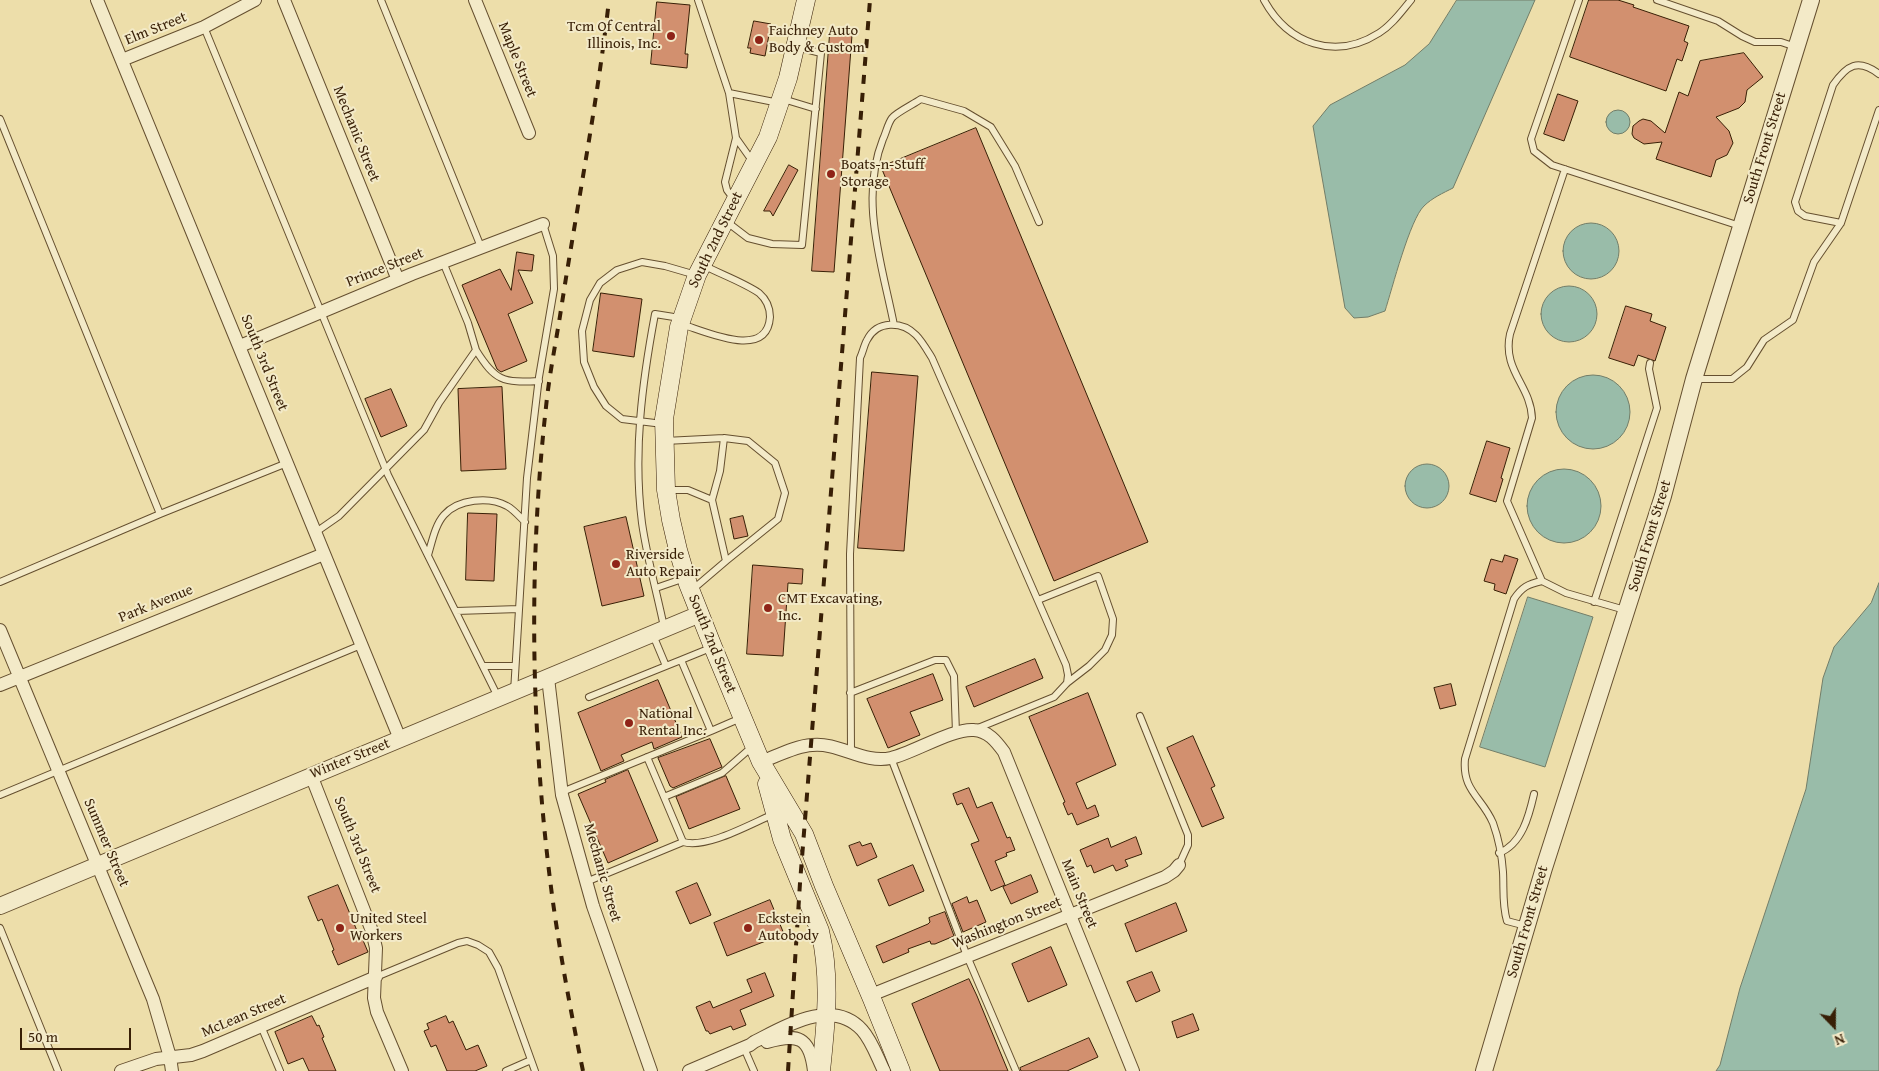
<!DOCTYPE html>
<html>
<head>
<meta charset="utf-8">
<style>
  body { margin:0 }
  #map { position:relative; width:1879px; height:1071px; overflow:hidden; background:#eddeaa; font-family:"Gentium Book Plus",serif }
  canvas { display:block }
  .north { position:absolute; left:1809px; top:1001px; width:50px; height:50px; -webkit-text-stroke:4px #f3eac8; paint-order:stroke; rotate:158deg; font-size:14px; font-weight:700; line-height:20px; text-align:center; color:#381f06 }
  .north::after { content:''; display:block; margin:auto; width:18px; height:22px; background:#381f06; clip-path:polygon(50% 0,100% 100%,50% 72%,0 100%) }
  .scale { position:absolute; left:20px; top:1028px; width:111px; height:22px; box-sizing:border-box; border:2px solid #381f06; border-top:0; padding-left:6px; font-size:15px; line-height:18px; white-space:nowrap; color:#381f06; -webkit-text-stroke:4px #f3eac8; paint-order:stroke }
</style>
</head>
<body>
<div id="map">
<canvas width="1879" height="1071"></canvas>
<div class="north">N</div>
<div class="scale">50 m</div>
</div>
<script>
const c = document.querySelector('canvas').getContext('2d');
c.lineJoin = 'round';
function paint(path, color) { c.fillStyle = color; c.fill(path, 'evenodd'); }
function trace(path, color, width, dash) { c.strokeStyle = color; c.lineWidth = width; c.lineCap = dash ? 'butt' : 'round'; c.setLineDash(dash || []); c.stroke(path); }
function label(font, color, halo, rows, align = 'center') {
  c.font = font + ' "Gentium Book Plus",serif'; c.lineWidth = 4; c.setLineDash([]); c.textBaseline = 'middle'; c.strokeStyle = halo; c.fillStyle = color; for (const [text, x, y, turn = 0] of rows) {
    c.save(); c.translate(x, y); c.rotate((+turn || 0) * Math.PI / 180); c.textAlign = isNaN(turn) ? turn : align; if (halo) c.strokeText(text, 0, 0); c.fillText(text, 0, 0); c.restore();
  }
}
const water = new Path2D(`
  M1457 0H1535L1453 188C1443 193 1432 198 1424 206 1410 219 1392 289 1385 311L1368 317 1354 318 1345 308 1313 126 1330 105 1405 65 1429 44Z
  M1606 122a12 12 0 1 1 24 0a12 12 0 1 1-24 0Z
  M1563 251a28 28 0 1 1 56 0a28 28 0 1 1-56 0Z
  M1541 314a28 28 0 1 1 56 0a28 28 0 1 1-56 0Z
  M1556 412a37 37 0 1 1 74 0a37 37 0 1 1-74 0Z
  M1405 486a22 22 0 1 1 44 0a22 22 0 1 1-44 0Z
  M1527 506a37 37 0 1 1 74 0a37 37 0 1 1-74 0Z
  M1879 583V1071H1716L1720 1065 1740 988 1806 789 1823 678 1834 647 1871 603Z
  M1528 597 1593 617 1545 767 1480 747Z`);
paint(water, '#99bca9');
trace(water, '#727d68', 1);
const building = new Path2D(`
  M1589 0H1618L1634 5 1633 7 1689 26 1684 41 1688 43 1682 61 1677 59 1666 91 1570 57Z
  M657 2 690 5 685 54H688L687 68 651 64Z
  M754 21 771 24 765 56 750 53 751 48H748Z
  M830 34 852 35 834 272 812 271Z
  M1744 53 1763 77 1747 90 1745 102 1739 108 1716 117 1729 131 1733 143 1727 155 1716 160 1711 177 1656 159 1662 142 1644 144 1634 138 1632 134 1633 126 1639 121 1643 119 1651 121 1665 133 1679 92 1688 96 1700 61Z
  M1558 94 1578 101 1564 141 1544 134Z
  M976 128 1148 542 1054 581 881 167Z
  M789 165 798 170 773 216 770 211H764Z
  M517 252 534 255 532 271 518 270 533 303 508 314 527 361 501 372 497 369 462 285 500 269 511 290Z
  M601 293 642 299 634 357 593 351Z
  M1626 306 1652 314 1650 321 1666 327 1655 361 1638 355 1634 366 1609 358Z
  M872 372 918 376 904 551 858 548Z
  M502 387 506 469 461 471 458 389Z
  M391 389 407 426 381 437 365 399Z
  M1487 441 1510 448 1501 478 1503 479 1496 502 1470 494Z
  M468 513 497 514 494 581 466 580Z
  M743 516 748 536 734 539 730 519Z
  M626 517 644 596 602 606 584 527Z
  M1505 555 1518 559 1506 594 1494 590 1495 584 1484 581 1491 559 1502 562Z
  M753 565 803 569 802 584 788 583 783 656 747 654Z
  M1035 659 1043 678 974 707 966 687Z
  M933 674 943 700 910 712 920 735 888 748 867 699Z
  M658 680 682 737 654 749 652 742 621 755 624 761 601 771 578 713Z
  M1451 684 1456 705 1440 709 1434 688Z
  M1088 693 1116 765 1076 783 1087 809 1095 805 1099 816 1077 825 1072 813 1068 815 1063 803 1065 802 1029 717Z
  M1193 736 1215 786 1211 788 1224 818 1202 827 1167 748Z
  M710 739 722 767 673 788 670 786 658 758Z
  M628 770 658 841 608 863 578 794 606 782 605 780Z
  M726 776 740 809 689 829 676 797Z
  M969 788 977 808 992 802 1007 838 1010 837 1015 850 1006 853 1007 856 995 861 1005 885 991 891 971 844 979 841 962 803 957 805 953 794Z
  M1136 837 1142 854 1125 860 1128 866 1116 871 1113 865 1094 873 1091 865 1087 867 1080 850 1108 838 1111 847Z
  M860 842 862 846 871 843 877 857 857 866 849 846Z
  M913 865 924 891 889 906 878 880Z
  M1031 875 1038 892 1011 904 1003 887Z
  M697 883 711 915 690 924 676 892Z
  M338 885 360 938H362L368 952 338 965 332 951 334 950 322 919 318 921 308 897Z
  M967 897 969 903 977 900 986 922 963 932 952 904Z
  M770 900 784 934 727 956 714 923Z
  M1176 903 1187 931 1136 952 1125 924Z
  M945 912 954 936 935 944H931L930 941 908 949 909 952 883 963 876 946 928 924 930 922 929 918Z
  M1051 947 1067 985 1028 1002 1012 964Z
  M1152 972 1160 991 1136 1002 1127 982Z
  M765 973 774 996 740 1010 746 1025 733 1030 731 1026 710 1034 708 1031H706L696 1007 710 1001 713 1008 752 992 747 980Z
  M969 979 977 996 1008 1071H940L926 1038 912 1004Z
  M1193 1014 1199 1030 1177 1038 1172 1022Z
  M312 1016 317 1026 319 1025 324 1037 322 1038 336 1071H309L303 1058 288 1064 275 1032Z
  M446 1016 449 1023 453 1021 466 1050 478 1045 487 1066 475 1071H447L436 1045 431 1047 424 1031 429 1029 427 1024Z
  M1089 1038 1098 1057 1067 1071H1021L1020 1068Z`);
paint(building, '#d2906f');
trace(building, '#381f06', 1);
const service = new Path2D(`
  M381 0 481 247
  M698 0 729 93 779 103
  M1264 0C1288 44 1335 61 1379 33 1392 25 1401 12 1411 0
  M1579 0 1531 139 1534 151 1552 165 1740 226
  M1657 0 1718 21 1742 36 1755 42H1781L1796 47
  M204 27 388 475 498 697
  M729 93 736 138 753 162
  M783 99 816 109
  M0 119 160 514
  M1565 169 1510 334C1502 370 1531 386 1532 418L1507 501 1542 581 1566 593 1625 610
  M733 198 727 190 725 182 736 138
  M727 222 748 238 772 244 802 245 821 53 797 47
  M1841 223 1805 216 1798 211 1795 202 1833 85C1847 65 1858 58 1879 74
  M681 324C705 331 767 361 770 317 770 308 766 299 759 293 743 282 720 274 703 265
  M894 325C882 264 859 200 883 139 886 133 888 123 892 118 897 112 914 104 921 99L964 111 991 127 1015 166 1039 222
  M476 350C495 381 503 383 539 381
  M1695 379H1732L1747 367 1764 340 1793 320 1814 262 1841 223 1879 110
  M663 424 622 419 606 406 594 387 584 362 582 331 590 300 600 283 617 270 642 262 665 266 696 275
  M665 441 724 438 748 441 775 463 785 493 778 519 726 561
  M666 490H688L712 500 726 561 692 590
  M712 500 720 471 724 438
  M316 532 339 516 424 430 439 403 476 350 468 323 443 262
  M428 555C432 542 435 525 444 515 458 499 489 496 507 506 513 509 519 516 525 522
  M0 582 160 514 287 463
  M656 588 685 578
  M1594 602 1657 408 1649 369 1650 363
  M456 611 519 609
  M664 627C657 593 647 558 642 523 633 453 642 383 655 314L680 318
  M653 635 666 666 681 660 711 731 741 718
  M681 660 713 647
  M483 666H515
  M514 692 527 478 539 377 554 289 553 256 543 224
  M850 693 935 660H946L954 676 956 733
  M589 697 666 666
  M1140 716 1188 835V845L1179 865
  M978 728 1054 697 1067 683 1089 666 1105 650 1112 635 1113 619 1098 576 1038 600
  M851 752 850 554 860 358C863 352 864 345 867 340 877 320 902 321 916 335 922 341 927 350 932 358L1066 665 1068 675 1067 683
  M647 757 664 797 722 773 753 746
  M891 758 967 956 1016 1071
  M562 792 711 731
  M0 795 361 645
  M664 797 683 842C707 849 750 824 774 814
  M1499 853C1522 844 1529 816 1534 794
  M586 882 683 842
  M1526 926 1507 921C1502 905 1504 889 1503 872 1502 857 1498 837 1493 823 1482 797 1462 791 1465 759L1514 599C1522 587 1528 584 1542 581
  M0 928 58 1071
  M376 977 458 943 467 941 478 945 489 952 498 968 535 1071
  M261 1026 280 1071
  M744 1048 754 1071
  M506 1071 531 1060`);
const minor = new Path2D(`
  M97 0 400 739
  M284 0 398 280
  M475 0 529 133
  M122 60 204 27 255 0
  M240 346 412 274 543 224
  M0 630 153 999 170 1057 172 1071
  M548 678 562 795 593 906 651 1071
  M0 685 324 554
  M761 762C777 756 795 746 812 745 839 742 863 764 891 758 913 753 953 728 974 730 988 731 996 741 1004 752L1133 1071
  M311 775 372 931 376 948 374 998 377 1012 402 1071
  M871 995 1165 877 1174 871 1179 865
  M767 1042C798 1033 810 1037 814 1071
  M121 1071 156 1059 191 1055 203 1051 376 977
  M689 1071 750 1045 754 1042C784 1027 832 997 862 1030 872 1041 877 1057 884 1071`);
const tertiary = new Path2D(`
  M0 906 700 614
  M1484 1071 1544 868 1663 496 1694 379 1811 0`);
const secondary = new Path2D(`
  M806 0 788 78 768 137 697 275 679 327 664 419 666 490 671 520 678 550 688 584 713 647 761 762 804 834 824 886 872 999 901 1071
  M767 784 782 839 820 931C831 977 826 1024 821 1071`);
trace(service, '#654f2f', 8);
trace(minor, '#654f2f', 14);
trace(tertiary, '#654f2f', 18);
trace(secondary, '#381f06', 19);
trace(service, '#f3eac8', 6);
trace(minor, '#f3eac8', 12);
trace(tertiary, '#f3eac8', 16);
trace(secondary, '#f3eac8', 18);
trace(new Path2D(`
  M583 1071C571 1013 560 954 552 895 531 735 528 568 546 407 549 377 555 347 560 316 576 211 597 106 609 0
  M788 1071 800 883 870 0`), '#381f06', 4, [9, 9]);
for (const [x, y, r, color] of [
  [671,36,5,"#8f2418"],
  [759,40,5,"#8f2418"],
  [831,174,5,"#8f2418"],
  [616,564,5,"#8f2418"],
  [768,608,5,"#8f2418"],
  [629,723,5,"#8f2418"],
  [340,928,5,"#8f2418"],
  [748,928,5,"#8f2418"]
]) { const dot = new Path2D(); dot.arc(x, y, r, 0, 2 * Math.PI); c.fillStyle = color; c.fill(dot); trace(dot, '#f3eac8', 2); }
label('15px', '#381f06', '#f3eac8', [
  ["Tcm Of Central",661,27,"right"],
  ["Illinois, Inc.",661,44,"right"],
  ["Faichney Auto",769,31],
  ["Body & Custom",769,48],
  ["Boats-n-Stuff",841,165],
  ["Storage",841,182],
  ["Riverside",626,555],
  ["Auto Repair",626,572],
  ["CMT Excavating,",778,599],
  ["Inc.",778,616],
  ["National",639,714],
  ["Rental Inc.",639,731],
  ["United Steel",350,919],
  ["Workers",350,936],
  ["Eckstein",758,919],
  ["Autobody",758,936]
], 'left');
label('15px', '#381f06', '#f3eac8', [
  ["Elm Street",156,29,-22],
  ["Maple Street",517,60,68],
  ["Mechanic Street",356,134,68],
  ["South Front Street",1765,148,-73],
  ["South 2nd Street",716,240,-64],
  ["Prince Street",385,268,-22],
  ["South 3rd Street",264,363,68],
  ["South Front Street",1650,536,-73],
  ["Park Avenue",156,604,-22],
  ["South 2nd Street",712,644,68],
  ["Winter Street",350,759,-22],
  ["Summer Street",106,843,67],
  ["South 3rd Street",357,845,68],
  ["Mechanic Street",602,873,74],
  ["Main Street",1079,894,68],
  ["South Front Street",1528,922,-74],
  ["Washington Street",1007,923,-22],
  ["McLean Street",244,1016,-23]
]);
</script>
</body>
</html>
